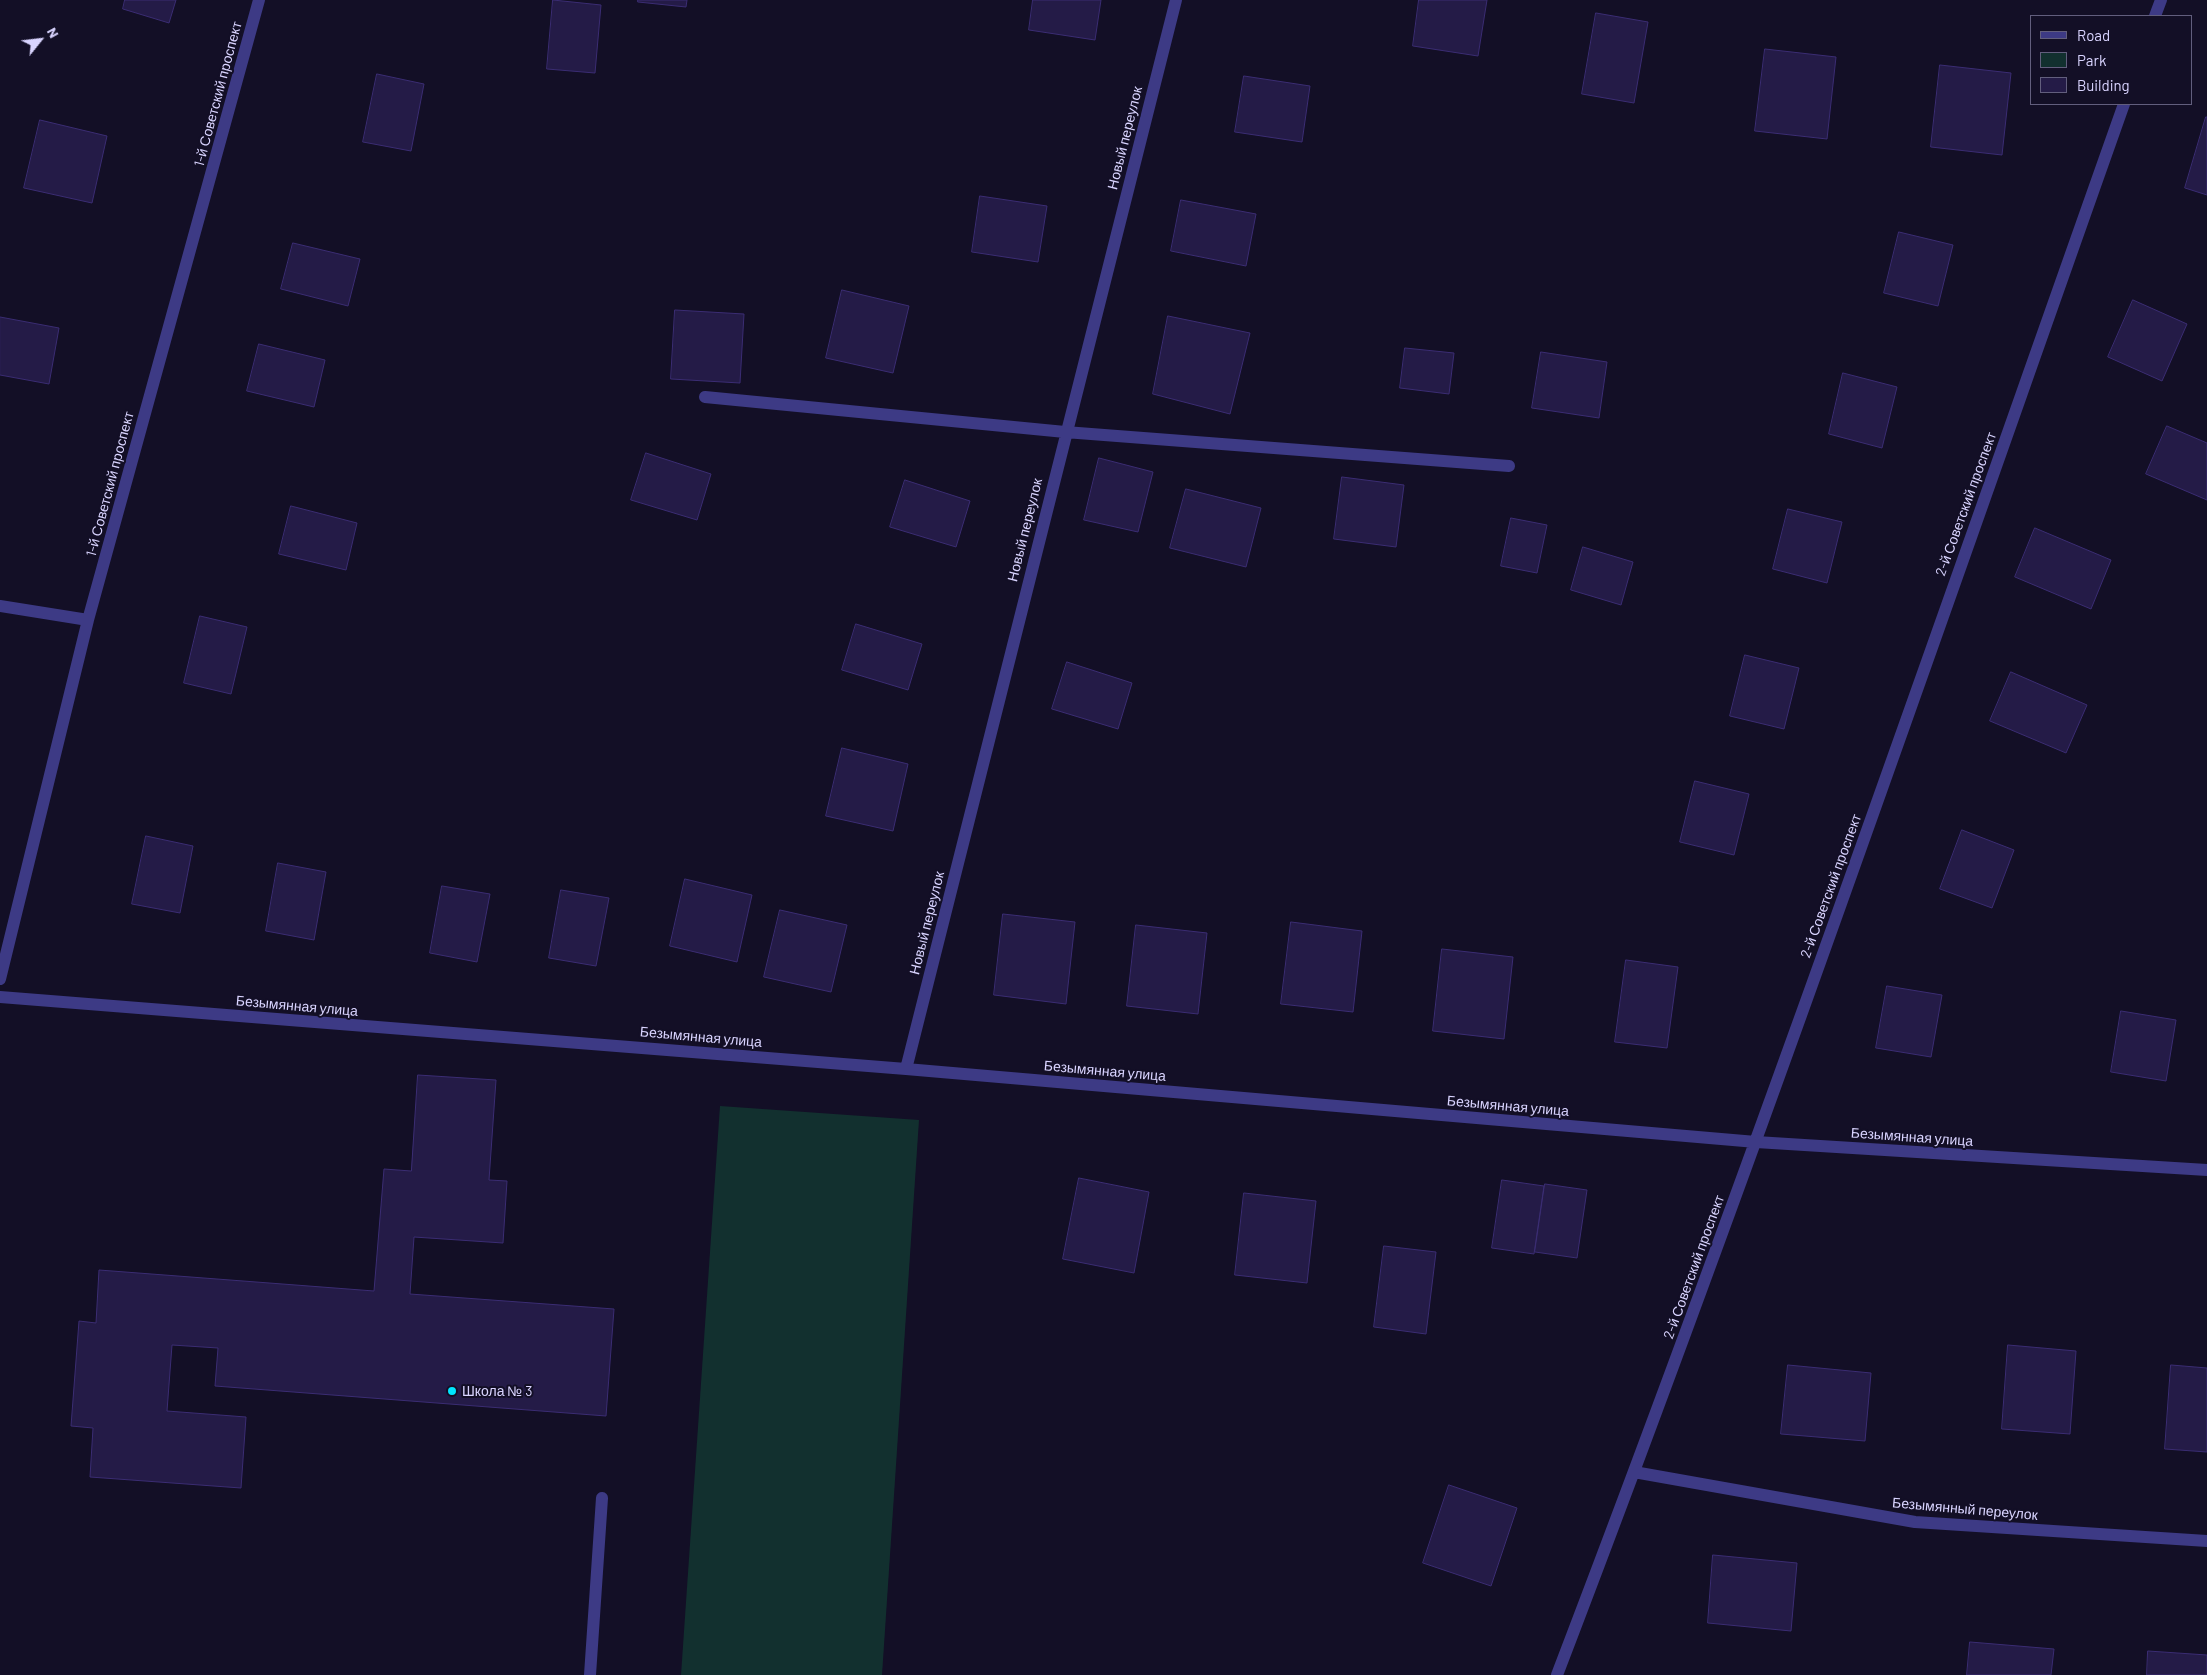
<!DOCTYPE html>
<html>
<head>
<meta charset="utf-8">
<style>
  body { margin:0 }
  #map { position:relative; width:2207px; height:1675px; overflow:hidden; background:#130f26; font-family:Barlow,sans-serif }
  canvas { display:block }
  .legend { position:absolute; left:2030px; top:15px; width:162px; height:90px; box-sizing:border-box; background:#130f26; border:1px solid #625e7d; margin:0; padding:6px 9px; list-style:none; font-size:15px; color:#d9d4ff }
  .legend li { display:flex; align-items:center; gap:10px; height:25px }
  .legend b { width:25px; border:1px solid #625e7d }
  .north { position:absolute; left:15px; top:15px; width:50px; height:50px; -webkit-text-stroke:4px #130f26; paint-order:stroke; rotate:61deg; font-size:14px; font-weight:700; line-height:20px; text-align:center; color:#d9d4ff }
  .north::after { content:''; display:block; margin:auto; width:18px; height:22px; background:#d9d4ff; clip-path:polygon(50% 0,100% 100%,50% 72%,0 100%) }
</style>
</head>
<body>
<div id="map">
<canvas width="2207" height="1675"></canvas>
<ul class="legend">
<li><b style="height:6px;background:#3d3a85"></b>Road</li>
<li><b style="height:14px;background:#12302f"></b>Park</li>
<li><b style="height:14px;background:#241b47"></b>Building</li>
</ul>
<div class="north">N</div>
</div>
<script>
const c = document.querySelector('canvas').getContext('2d');
c.lineJoin = 'round';
function paint(path, color) { c.fillStyle = color; c.fill(path, 'evenodd'); }
function trace(path, color, width, dash) { c.strokeStyle = color; c.lineWidth = width; c.lineCap = dash ? 'butt' : 'round'; c.setLineDash(dash || []); c.stroke(path); }
function label(font, color, halo, rows, align = 'center') {
  c.font = font + ' Barlow,sans-serif'; c.lineWidth = 4; c.setLineDash([]); c.textBaseline = 'middle'; c.strokeStyle = halo; c.fillStyle = color; for (const [text, x, y, turn = 0] of rows) {
    c.save(); c.translate(x, y); c.rotate((+turn || 0) * Math.PI / 180); c.textAlign = isNaN(turn) ? turn : align; if (halo) c.strokeText(text, 0, 0); c.fillText(text, 0, 0); c.restore();
  }
}
paint(new Path2D(`
  M720 1106 919 1120 882 1675H681Z`), '#12302f');
const building = new Path2D(`
  M125 0H176L169 23 123 9Z
  M553 0 601 5 595 73 547 69Z
  M638 0H687L686 7 638 2Z
  M1033 0H1101L1095 40 1029 30Z
  M1419 0H1487L1478 56 1413 46Z
  M1596 13 1648 22 1634 103 1582 94Z
  M1765 49 1836 57 1827 139 1755 131Z
  M1940 65 2011 73 2002 155 1931 147Z
  M377 74 424 84 411 151 363 142Z
  M1244 76 1310 86 1302 142 1235 132Z
  M2206 117H2207V195L2185 188Z
  M40 120 107 136 92 203 24 188Z
  M980 196 1047 206 1038 262 972 252Z
  M1181 200 1256 214 1246 266 1171 251Z
  M1899 232 1953 245 1938 306 1884 293Z
  M293 243 360 259 348 306 281 289Z
  M842 290 909 306 893 373 826 358Z
  M2133 300 2187 324 2162 381 2108 357Z
  M675 310 744 314 740 383 671 379Z
  M1168 316 1250 333 1230 414 1153 394Z
  M0 317 59 328 49 384 0 375Z
  M259 344 325 360 314 407 247 391Z
  M1405 348 1454 353 1449 394 1400 388Z
  M1541 352 1607 362 1599 418 1532 408Z
  M1843 373 1897 387 1882 448 1829 434Z
  M2167 426 2207 443V500L2146 474Z
  M646 453 711 474 697 520 631 500Z
  M1099 458 1153 472 1138 532 1084 520Z
  M1342 477 1404 485 1396 547 1334 539Z
  M905 480 970 501 956 547 890 527Z
  M1186 489 1261 508 1246 567 1170 548Z
  M291 506 357 523 346 570 279 554Z
  M1788 509 1842 522 1827 583 1773 569Z
  M1511 518 1547 525 1537 573 1501 566Z
  M2035 528 2111 560 2091 609 2015 577Z
  M1583 547 1633 562 1621 605 1571 590Z
  M200 616 247 627 231 694 184 683Z
  M856 624 922 644 908 690 842 670Z
  M1745 655 1799 668 1784 729 1730 716Z
  M1067 662 1132 683 1118 729 1052 709Z
  M2011 672 2087 705 2066 753 1990 721Z
  M842 748 908 764 893 831 826 816Z
  M1695 781 1749 794 1734 855 1680 842Z
  M1962 830 2014 850 1992 908 1940 889Z
  M146 836 193 846 180 913 132 904Z
  M278 863 326 872 314 940 266 931Z
  M685 879 752 895 737 962 670 946Z
  M442 886 490 894 477 962 430 953Z
  M561 890 609 898 596 966 549 958Z
  M780 910 847 925 831 992 764 977Z
  M1003 914 1075 922 1066 1004 994 995Z
  M1291 922 1362 931 1353 1012 1281 1004Z
  M1136 925 1207 933 1198 1014 1127 1006Z
  M1442 949 1513 957 1504 1039 1433 1031Z
  M1626 960 1678 967 1667 1048 1615 1042Z
  M1887 986 1942 995 1931 1057 1876 1048Z
  M2121 1011 2176 1020 2166 1081 2111 1072Z
  M418 1075 496 1080 489 1180 507 1181 503 1243 414 1237 410 1294 614 1309 606 1416 215 1386 218 1348 172 1345 167 1411 246 1417 241 1488 90 1477 93 1428 71 1426 79 1321 96 1323 99 1270 374 1291 384 1169 411 1171Z
  M1079 1178 1149 1192 1134 1273 1063 1259Z
  M1502 1180 1544 1186 1534 1254 1492 1248Z
  M1545 1184 1587 1190 1577 1258 1535 1252Z
  M1244 1193 1316 1201 1307 1283 1235 1275Z
  M1384 1246 1436 1252 1426 1334 1374 1327Z
  M2008 1345 2076 1351 2070 1434 2002 1429Z
  M1788 1365 1871 1373 1865 1441 1781 1434Z
  M2171 1365 2207 1368V1452L2165 1449Z
  M1449 1485 1517 1508 1491 1586 1423 1563Z
  M1713 1555 1797 1563 1791 1631 1708 1623Z
  M1970 1642 2054 1649 2051 1675H1967Z
  M2148 1651 2207 1655V1675H2147Z`);
paint(building, '#241b47');
trace(building, '#3b2d73', 1);
trace(new Path2D(`
  M2155 16 2161 0
  M705 397 1065 432 1509 466
  M0 606 88 620
  M0 979 88 620 259 0
  M0 997 906 1069 1756 1142 2207 1170
  M906 1069 1176 0
  M1634 1472 1915 1522 2207 1541
  M590 1675 602 1498
  M1557 1675C1756 1155 1938 629 2124 104`), '#3d3a85', 12);
for (const [x, y, r, color] of [
  [452,1391,5,"#00e5ff"]
]) { const dot = new Path2D(); dot.arc(x, y, r, 0, 2 * Math.PI); c.fillStyle = color; c.fill(dot); trace(dot, '#130f26', 2); }
label('14px', '#d9d4ff', '#130f26', [
  ["1-й Советский проспект",218,94,-75],
  ["Новый переулок",1125,138,-76],
  ["1-й Советский проспект",110,484,-75],
  ["2-й Советский проспект",1966,504,-70],
  ["Новый переулок",1025,530,-76],
  ["2-й Советский проспект",1831,886,-70],
  ["Новый переулок",927,923,-76],
  ["Безымянная улица",297,1006,5],
  ["Безымянная улица",701,1037,5],
  ["Безымянная улица",1105,1071,5],
  ["Безымянная улица",1508,1106,5],
  ["Безымянная улица",1912,1137,4],
  ["2-й Советский проспект",1694,1267,-70],
  ["Безымянный переулок",1965,1509,5]
]);
label('14px', '#d9d4ff', '#130f26', [
  ["Школа № 3",462,1391]
], 'left');
</script>
</body>
</html>
